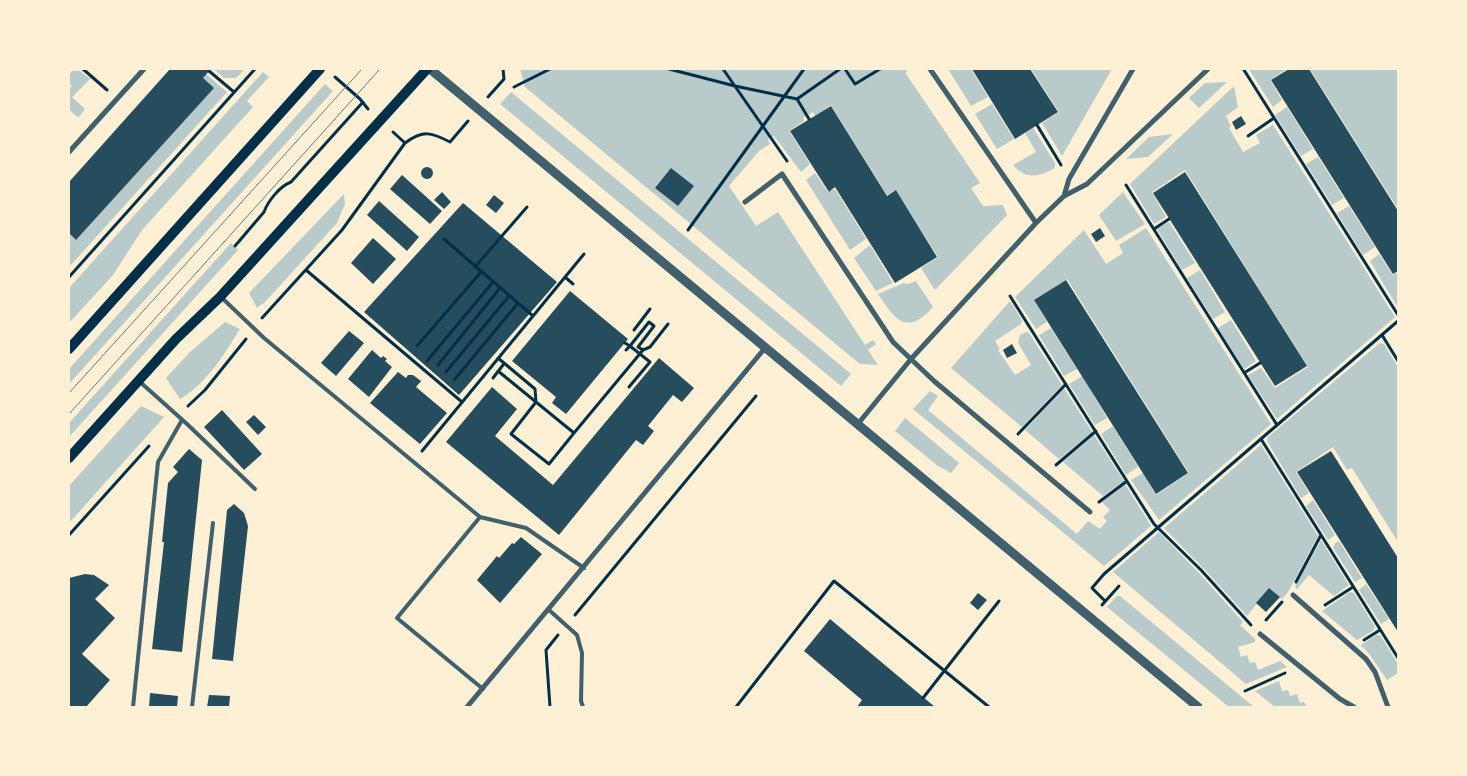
<!DOCTYPE html>
<html>
<head>
<meta charset="utf-8">
<style>
  body { margin:0 }
  #map { position:relative; width:1467px; height:776px; overflow:hidden; background:#fdf0d5; font-family:Karla,sans-serif }
  canvas { display:block }
  .frame { position:absolute; inset:0; border:70px solid #fdf0d5; pointer-events:none }
</style>
</head>
<body>
<div id="map">
<canvas width="1467" height="776"></canvas>
<div class="frame"></div>
</div>
<script>
const c = document.querySelector('canvas').getContext('2d');
c.lineJoin = 'round';
function paint(path, color) { c.fillStyle = color; c.fill(path, 'evenodd'); }
function trace(path, color, width, dash) { c.strokeStyle = color; c.lineWidth = width; c.lineCap = dash ? 'butt' : 'round'; c.setLineDash(dash || []); c.stroke(path); }
paint(new Path2D(`
  M214 69H245L236 78H224Z
  M520 69H907L906 74 980 183 971 188 983 206 1003 205 1007 215 935 290 921 268 938 257 896 190 887 195 831 105 815 116 813 112 803 118 804 121 789 131 810 164 801 172 774 136 768 139 770 144 759 151 729 186 756 226 778 212 865 345 873 340 876 344 868 350 878 365 860 364 525 87Z
  M948 69H971L988 97 971 106Z
  M1031 69H1112L1062 156 1042 123 1059 112Z
  M1252 69H1287L1270 80 1282 100 1273 107 1250 71Z
  M1310 69H1398V209Z
  M72 71H80L90 79 72 97 85 109 79 117 76 116 69 109V89L72 86 69 83V75Z
  M263 72 269 77 247 101 253 107 142 230 113 275 69 323V288Z
  M206 74 227 92 69 267V233L76 240 213 88 203 78Z
  M1227 82 1199 108 1189 98 1205 83Z
  M325 84 333 91 69 384V369Z
  M1234 86 1238 107 1226 116 1231 126 1229 128 1243 152 1260 143 1256 135 1273 125 1395 317 1277 419 1248 375 1261 368 1275 388 1308 367 1185 170 1152 192 1166 217 1154 224 1130 184Z
  M511 92 851 374 841 386 500 104Z
  M992 104 1014 139 997 149 975 114Z
  M1287 107 1313 149 1301 156 1275 115Z
  M1033 128 1055 163V168C1039 177 1026 180 1013 165L1036 152 1025 133Z
  M1173 134 1148 157 1126 159 1149 137Z
  M1318 157 1344 198 1332 205 1306 164Z
  M815 173 828 192 835 189 866 239 850 250 806 180Z
  M1123 192 1145 224 1116 241 1099 215Z
  M344 194 345 204 337 223 265 302 257 308 249 293Z
  M1349 206 1375 247 1363 255 1337 213Z
  M1169 222 1195 263 1182 270 1157 229Z
  M1146 228 1271 424 1159 520 1131 480 1143 473 1156 495 1189 473 1067 279 1034 300 1047 322 1036 329 1015 297 1084 230 1106 264 1123 253 1119 245Z
  M231 243 238 250 69 437V423Z
  M870 245 893 283 876 291 854 258Z
  M1379 254 1393 275 1398 272V308L1370 261Z
  M1200 270 1225 312 1213 319 1187 278Z
  M916 281 933 307C907 336 896 321 878 294L904 283 908 284Z
  M1010 301 1022 320 1021 324 995 341 1000 349 998 350 1015 375 1031 365 1018 343 1020 335 1026 332 1029 333 1062 385 1022 427 951 368Z
  M1231 320 1256 361 1244 369 1218 328Z
  M225 322 240 329C224 355 206 384 180 399L166 378 190 352Z
  M1051 328 1077 369 1064 376 1039 335Z
  M1380 343 1384 344 1398 367V542L1352 468 1347 470 1333 447 1296 472 1309 493 1301 498 1267 441 1268 437Z
  M1082 376 1107 418 1095 425 1069 384Z
  M1064 388 1092 432 1059 459 1025 430Z
  M930 391 938 396 928 410 1077 534 1088 521 1100 529 1107 521 1103 517 1110 510 1102 502 1125 484 1151 526 1104 566 913 409Z
  M141 406 164 417 69 523V486Z
  M905 418 959 463 951 473 938 466 895 431Z
  M1113 426 1138 467 1126 475 1101 434Z
  M1094 435 1124 481 1103 496 1063 462Z
  M1261 445 1318 536 1288 592 1282 599 1269 588 1247 616 1204 569 1164 528Z
  M1313 500 1335 535 1328 540 1306 506Z
  M1159 532 1200 574 1243 622 1240 625 1255 639V642L1238 647 1241 657 1247 655 1250 663 1255 662 1258 670 1280 661 1287 667 1246 684 1113 572Z
  M1321 540 1349 585 1334 596 1309 575 1297 589 1295 587Z
  M1339 541 1362 578 1355 582 1333 548 1335 543Z
  M1366 584 1389 619 1381 624 1359 590Z
  M1350 592 1354 593 1375 627 1373 631 1357 640 1322 611Z
  M1117 596H1120L1254 707H1229L1107 607Z
  M1376 635H1380L1398 664V673L1387 680 1370 655 1361 645Z
  M1279 681 1282 691 1288 690 1290 696 1297 694 1300 703 1304 702 1307 707H1275L1255 691Z`), '#b9caca');
paint(new Path2D(`
  M170 69H211L203 78 214 88 76 240 69 233V182Z
  M972 69H1030L1058 112 1015 139Z
  M1289 69H1309L1398 211V271L1393 274 1271 80Z
  M831 106 887 196 896 190 937 257 895 283 835 187 829 192 790 131Z
  M1241 116 1246 124 1236 130 1232 122Z
  M421 173a6 6 0 1 1 12 0a6 6 0 1 1-12 0Z
  M671 168 694 186 678 206 655 188Z
  M1185 172 1307 366 1275 386 1153 193Z
  M402 175 442 211 430 224 390 189Z
  M442 192 451 202 444 209 434 200Z
  M494 195 504 203 496 213 486 205Z
  M379 201 419 237 407 251 367 215Z
  M463 203 557 282 459 395 364 312Z
  M1100 228 1105 236 1096 242 1091 234Z
  M373 238 396 259 373 284 351 263Z
  M1066 280 1188 473 1156 494 1034 300Z
  M570 291 628 339 566 414 552 403 556 397 512 361Z
  M349 331 364 343 336 376 321 363Z
  M1012 344 1017 353 1007 358 1003 350Z
  M372 350 381 358 383 356 387 359 385 361 392 367 369 397 348 379Z
  M659 358 694 388 682 402 673 395 648 426 654 431 643 445 636 440 559 535 446 442 492 387 517 409 495 436 553 485Z
  M398 372 406 378 408 375H413L421 381 416 387 447 413 420 444 370 403Z
  M222 410 262 454 244 470 204 427Z
  M254 415 266 427 258 435 246 422Z
  M189 449 202 460 182 652 152 649 164 542H162L168 483 178 472 173 467Z
  M1331 451 1398 558V632L1297 472Z
  M234 504 244 513 248 526 233 661 212 659 227 510Z
  M521 537 542 554 500 603 477 580 497 556 499 558 512 543 514 544Z
  M85 574 94 575 109 585 95 599 115 618 82 654 110 680 86 707H69V578Z
  M1269 588 1280 597 1266 612 1256 603Z
  M978 593 987 600 978 610 970 603Z
  M830 619 935 707H857L862 700 804 651Z
  M150 693 178 696 177 707H149Z
  M209 695 230 696 229 707H207Z`), '#264d5e');
trace(new Path2D(`
  M83 69 107 90
  M669 69 735 86 797 99 809 119
  M723 69 787 161
  M845 69 855 84 880 69
  M1244 70 1398 315
  M209 71 234 92
  M335 77 360 99 368 109
  M514 87 550 69
  M488 97 504 79 503 69
  M797 99 840 69
  M1037 125 1061 165
  M393 132 405 143
  M1248 136 1274 118
  M1126 185 1277 425
  M1154 229 1169 219
  M688 230 804 69
  M444 239 533 316
  M235 246 264 212C268 201 280 186 291 182L363 102
  M475 267 527 207
  M306 270 462 402
  M69 277 255 69
  M565 277 573 284
  M1010 296 1154 524 1201 570 1251 625
  M262 318 342 230 405 143C423 130 431 132 450 142L468 121
  M634 330 650 309
  M1382 335 1398 361
  M625 343 630 346 626 350
  M417 346 481 272
  M498 358 535 389 536 402 511 434 549 464 574 433
  M427 361 493 282
  M438 365 500 288
  M498 371 574 433 643 350 650 347 668 324
  M446 372 509 296
  M1244 373 1260 363
  M493 378 503 365
  M455 379 518 303
  M629 387 650 362 630 346 649 322 654 326 638 347 643 350
  M188 406 205 390 246 339
  M1018 434 1066 384
  M1261 439 1398 658
  M422 451 584 254
  M1056 465 1096 431
  M1099 502 1127 481
  M69 535 149 446
  M1296 582 1321 535
  M1105 601 1092 588 1104 574 1398 321
  M1102 605 1119 586
  M1325 605 1353 587
  M575 615 756 396
  M1266 620 1282 602
  M1364 640 1380 630
  M1245 691 1285 673
  M923 698 999 601
  M550 707 546 650 558 635
  M736 707 834 581 989 707`), '#003049', 3);
trace(new Path2D(`
  M221 297 264 338 480 517 526 528 584 568
  M139 381 187 424 255 489
  M480 517 397 618 483 689
  M549 610 577 635 582 653 581 701 583 707
  M133 707 158 462 182 420
  M192 707 213 523`), '#3f606c', 4);
trace(new Path2D(`
  M930 69 1036 223
  M69 152 144 69
  M1064 196 1069 179 1133 69
  M745 202 782 174 893 342 934 381 1090 512
  M857 425 911 359 1036 223 1064 196 1087 184 1208 69
  M1293 595 1366 659 1375 672 1388 707
  M1260 634 1340 699 1354 707
  M467 707 765 348`), '#3f606c', 5);
trace(new Path2D(`
  M430 69 1198 707`), '#3f606c', 9);
trace(new Path2D(`
  M69 349 320 69
  M69 458 176 339 220 297 427 69`), '#003049', 10);
trace(new Path2D(`
  M69 393 362 69
  M69 414 380 69`), '#657d81', 1);
</script>
</body>
</html>
